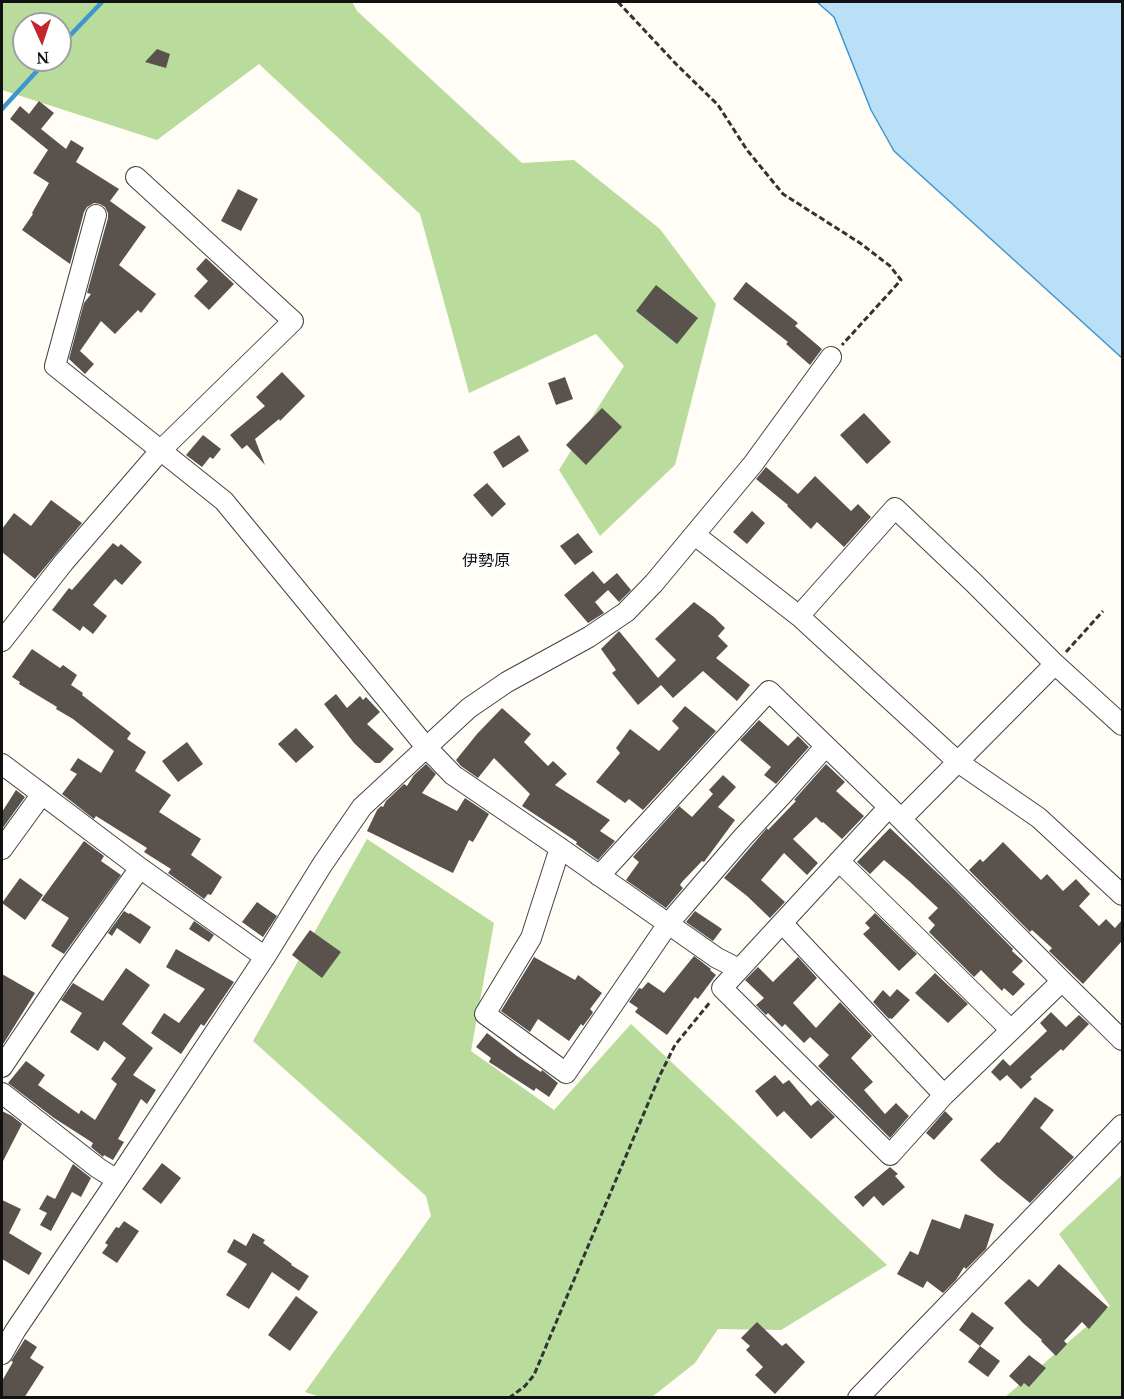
<!DOCTYPE html>
<html>
<head>
<meta charset="utf-8">
<style>
  body { margin:0 }
  #map { position:relative; width:1124px; height:1399px; overflow:hidden; background:#fffdf5; font-family:"Noto Serif",serif }
  canvas { display:block }
  .frame { position:absolute; inset:0; border:3px solid #111; pointer-events:none }
  .north { position:absolute; left:12px; top:12px; width:60px; height:60px; box-sizing:border-box; background:#fff; border:2px solid #a0a0a0; border-radius:50%; rotate:177deg; font-size:16px; font-weight:700; line-height:24px; text-align:center; color:#111 }
  .north::after { content:''; display:block; margin:auto; width:21px; height:27px; background:#c4262e; clip-path:polygon(50% 0,100% 100%,50% 72%,0 100%) }
</style>
</head>
<body>
<div id="map">
<canvas width="1124" height="1399"></canvas>
<div class="frame"></div>
<div class="north">N</div>
</div>
<script>
const c = document.querySelector('canvas').getContext('2d');
c.lineJoin = 'round';
function paint(path, color) { c.fillStyle = color; c.fill(path, 'evenodd'); }
function trace(path, color, width, dash) { c.strokeStyle = color; c.lineWidth = width; c.lineCap = dash ? 'butt' : 'round'; c.setLineDash(dash || []); c.stroke(path); }
function label(font, color, halo, rows, align = 'center') {
  c.font = font + ' "Noto Serif","Noto Sans JP",serif'; c.lineWidth = 6; c.setLineDash([]); c.textBaseline = 'middle'; c.strokeStyle = halo; c.fillStyle = color; for (const [text, x, y, turn = 0] of rows) {
    c.save(); c.translate(x, y); c.rotate((+turn || 0) * Math.PI / 180); c.textAlign = isNaN(turn) ? turn : align; if (halo) c.strokeText(text, 0, 0); c.fillText(text, 0, 0); c.restore();
  }
}
paint(new Path2D(`
  M2 2H352L357 11 522 163 574 160 660 229 716 304 675 465 600 536 559 470 624 366 596 334 469 393 420 214 259 64 157 140 2 90ZM24 24H60V60H24Z
  M367 839 494 923 471 1051 554 1110 631 1024 887 1265 781 1330 718 1329 695 1363 652 1397H320L305 1392 431 1216 426 1196 253 1041Z
  M1122 1175V1397L1004 1398 1110 1306 1059 1234Z`), '#b9dc9c');
const water = new Path2D(`
  M817 2H1122V358L894 151 871 110 834 17Z`);
paint(water, '#b9e0f7');
trace(water, '#3f96cf', 1.5);
trace(new Path2D(`
  M60 46 102 2
  M2 109 47 60`), '#3f96cf', 4.5);
paint(new Path2D(`
  M157 49 170 54 166 68 145 62Z
  M39 101 54 113 41 129 66 149 71 140 84 148 76 162 119 189 110 201 146 227 119 265 156 294 141 313 138 310 115 334 101 321 80 351 94 364 85 374 69 359 84 303 91 294 87 293 108 218V213L105 207 100 204 94 203 87 207 84 212 70 264 22 230 33 214 32 213 49 183 33 173 48 150 10 119 20 106 29 114Z
  M238 189 258 199 241 231 221 221Z
  M206 258 234 284 209 310 194 296 208 281 196 269Z
  M746 282 798 323 795 326 822 349 810 365 786 344 788 342 733 299Z
  M656 285 698 318 677 344 636 311Z
  M282 372 305 396 280 421 279 419 255 439 265 465 247 445 242 449 230 435 265 406 256 397Z
  M565 377 573 399 556 405 548 383Z
  M602 408 622 427 586 465 566 445Z
  M864 413 891 442 867 464 840 435Z
  M203 435 221 449 213 459 210 457 202 467 186 455Z
  M519 435 529 451 503 468 493 452Z
  M766 467 798 494 815 476 851 511 858 504 871 517 844 547 817 522 811 529 787 506 788 505 756 479Z
  M487 483 506 504 492 517 473 495Z
  M51 500 82 523 35 579 2 552V529L14 513 31 526Z
  M752 511 765 523 747 544 733 532Z
  M578 533 593 552 575 565 560 546Z
  M113 543 118 547 121 544 142 562 122 585 115 579 93 605 107 616 93 634 83 626 80 631 52 610 69 588 72 590Z
  M593 571 604 584 617 573 631 590 619 602 608 590 595 602 604 613 588 623 564 595Z
  M694 602 714 617 725 628 718 636 728 646 716 658 750 685 737 701 703 671 673 698 661 685 638 705 612 673 616 670 601 649 619 631 658 678 676 660 655 639Z
  M32 649 60 668 63 665 77 675 71 685 83 693 82 695 131 733 127 739 146 752 135 771 171 795 159 812 201 839 191 855 222 877 211 895 208 894 204 899 168 873 171 869 144 852 147 848 96 816 94 819 62 794 77 774 70 770 78 758 101 773 114 751 73 719 56 709 57 707 19 684 20 682 12 677Z
  M336 694 347 708 360 696 363 700 366 697 380 712 367 724 394 749 380 763H375L354 743 324 704Z
  M685 706 716 731 643 810 629 799 625 803 596 782 620 753 616 748 630 729 659 751 679 728 672 721Z
  M502 708 531 734 524 742 548 766 553 761 567 774 555 785 610 820 600 831 615 841 598 860 576 844 577 842 522 806 530 794 494 758 478 778 461 766 456 760 477 734Z
  M759 720 788 746 798 736 809 747 776 784 764 775 771 767 740 740Z
  M296 728 314 747 296 763 278 744Z
  M187 742 203 764 178 782 162 761Z
  M426 764 436 774 422 793 457 811 465 798 489 814 473 842 469 840 453 873 367 831 377 810 381 806 383 807 386 801 404 784 407 786 414 775Z
  M826 764 845 782 836 791 864 816 842 839 823 822 822 823 816 817 793 839 818 863 807 875 784 853 761 880 785 902 770 918 747 896 724 878 767 828 768 830 796 801 794 800Z
  M723 775 736 787 718 807 735 820 704 862 702 861 682 882 680 885 683 888 666 908 626 880 639 862 633 857 679 806 692 817 713 794 709 790Z
  M16 790 25 797 2 829V812Z
  M890 828 950 885 1013 949 1012 951 1023 961 1012 972 1025 984 1013 996 1004 988 1002 991 981 970 974 977 929 932 935 925 928 918 938 908 909 881 884 860 870 874 857 862Z
  M84 841 104 856 101 861 121 875 64 954 51 946 69 918 41 900Z
  M1003 842 1041 880 1047 874 1063 891 1076 879 1090 894 1079 906 1099 926 1106 919 1115 928 1122 920V941L1083 984 1049 951 1052 948 1032 930 1030 932 969 870 980 859 983 862Z
  M20 878 43 895 25 920 2 903Z
  M257 902 277 916 263 937 242 922Z
  M124 911 129 914 130 913 151 927 140 944 117 928 112 936 108 933Z
  M695 911 722 929 713 941 686 922Z
  M875 913 917 954 899 971 863 934 870 928 865 923Z
  M194 921 214 935 209 942 189 929Z
  M310 930 341 952 322 978 292 955Z
  M176 949 234 982 204 1026 201 1024 181 1054 151 1033 164 1013 179 1023 205 989 166 967Z
  M694 956 711 969 710 970 716 975 698 999 695 997 667 1035 635 1012 638 1008 629 1002 639 988 642 989 648 982 664 993Z
  M534 957 575 980 578 975 602 993 590 1009 593 1012 592 1014 583 1026 581 1024 569 1041 538 1019 530 1032 501 1011Z
  M798 957 817 978 793 1003 816 1028 840 1002 872 1036 851 1058 873 1082 864 1090 885 1114 896 1103 909 1116 890 1138 818 1066 829 1055 810 1037 804 1043 785 1024 782 1027 768 1013 766 1015 756 1005 764 998 745 980 758 967 773 982Z
  M126 968 150 985 122 1024 153 1048 133 1075 156 1090 147 1104 141 1099 118 1139 124 1142 113 1160 104 1155 103 1157 91 1147 93 1143 54 1118 8 1083 26 1061 45 1075 38 1085 79 1114 81 1110 95 1120 117 1084 111 1079 126 1058 104 1041 98 1051 70 1032 82 1013 61 1000 73 983 103 1001Z
  M935 973 968 1004 948 1023 915 993Z
  M2 974 35 993 2 1046Z
  M897 989 910 1000 892 1019 890 1018 889 1019 873 1002 883 990 890 997Z
  M1051 1012 1066 1027 1079 1015 1089 1024 1063 1051 1061 1049 1030 1077 1032 1079 1021 1089 1007 1075 1000 1081 991 1072 1003 1059 1010 1066 1047 1031 1040 1023Z
  M487 1033 517 1056 541 1072 542 1070 558 1083 549 1097 536 1088 534 1091 489 1062 491 1058 476 1047Z
  M775 1075 783 1084 789 1080 811 1106 818 1100 835 1117 811 1139 784 1111 777 1117 755 1091Z
  M1035 1097 1054 1110 1040 1128 1074 1157 1030 1203 998 1177 980 1160 997 1142 999 1143Z
  M2 1111 12 1116 22 1124 2 1163Z
  M945 1111 953 1119 934 1140 926 1133Z
  M162 1163 181 1178 161 1204 142 1189Z
  M73 1164 91 1178 81 1197 72 1192 51 1231 40 1225 47 1213 39 1209 47 1195 55 1199Z
  M890 1167 898 1174 895 1176 905 1187 883 1206 874 1196 863 1207 854 1197Z
  M2 1200 21 1209 9 1233 42 1253 29 1275 2 1259Z
  M965 1214 994 1224 986 1249 966 1269 964 1267 956 1280 943 1293 927 1281 923 1288 897 1274 910 1251 918 1255 932 1219 960 1229Z
  M124 1221 139 1231 117 1263 102 1253 108 1245 105 1243 116 1227 119 1228Z
  M253 1233 265 1240 263 1243 292 1264 291 1265 309 1276 299 1291 272 1272 249 1309 226 1295 247 1264 227 1252 234 1239 246 1246Z
  M1059 1264 1108 1307 1089 1329 1082 1322 1064 1341 1067 1344 1056 1356 1041 1341 1042 1340 1023 1323 1004 1303 1029 1279 1038 1287Z
  M296 1296 318 1312 290 1351 268 1335Z
  M972 1312 994 1328 980 1346 959 1330Z
  M757 1322 782 1346 786 1343 805 1362 775 1394 755 1375 763 1367 746 1350 750 1346 741 1338Z
  M25 1339 37 1347 30 1358 44 1367 24 1398H2V1381L13 1362 11 1361Z
  M980 1346 1000 1361 988 1377 968 1362Z
  M1029 1355 1046 1368 1029 1387 1024 1383 1021 1387 1009 1376Z`), '#5a524d');
const minor = new Path2D(`
  M96 215 55 366 224 501 426 747 453 775 560 848 717 958 739 969
  M695 535 799 616 958 762 1039 818 1122 895
  M799 616 895 508 973 582 1055 664 1122 725
  M2 641 64 562 160 451 293 321 136 177
  M2 764 140 868 265 957
  M889 807 722 988 890 1155 944 1095 1062 981
  M901 819 1055 664
  M560 848 531 938 485 1014 566 1073 668 924 743 837 784 793 826 746
  M2 849 42 794
  M839 861 1011 1030
  M599 876 769 691 889 807 1062 981 1122 1040
  M782 923 944 1095
  M2 1067 68 969 140 868
  M2 1093 98 1168 117 1180
  M2 1354 15 1331 117 1180 265 957 322 865 362 807 469 708 507 682 589 637 626 612 654 583 753 464 831 357
  M858 1398 1122 1125`);
trace(minor, '#444', 22);
trace(new Path2D(`
  M618 2 676 64 718 105 747 150 783 194 860 243 890 266 901 280 842 345
  M1066 652 1103 611
  M509 1398 525 1386 534 1375 660 1075 675 1045 711 1001`), '#333', 3, [6, 3]);
trace(minor, '#fff', 20);
label('16px', '#111', '#fff', [
  ["伊勢原",486,561]
]);
</script>
</body>
</html>
